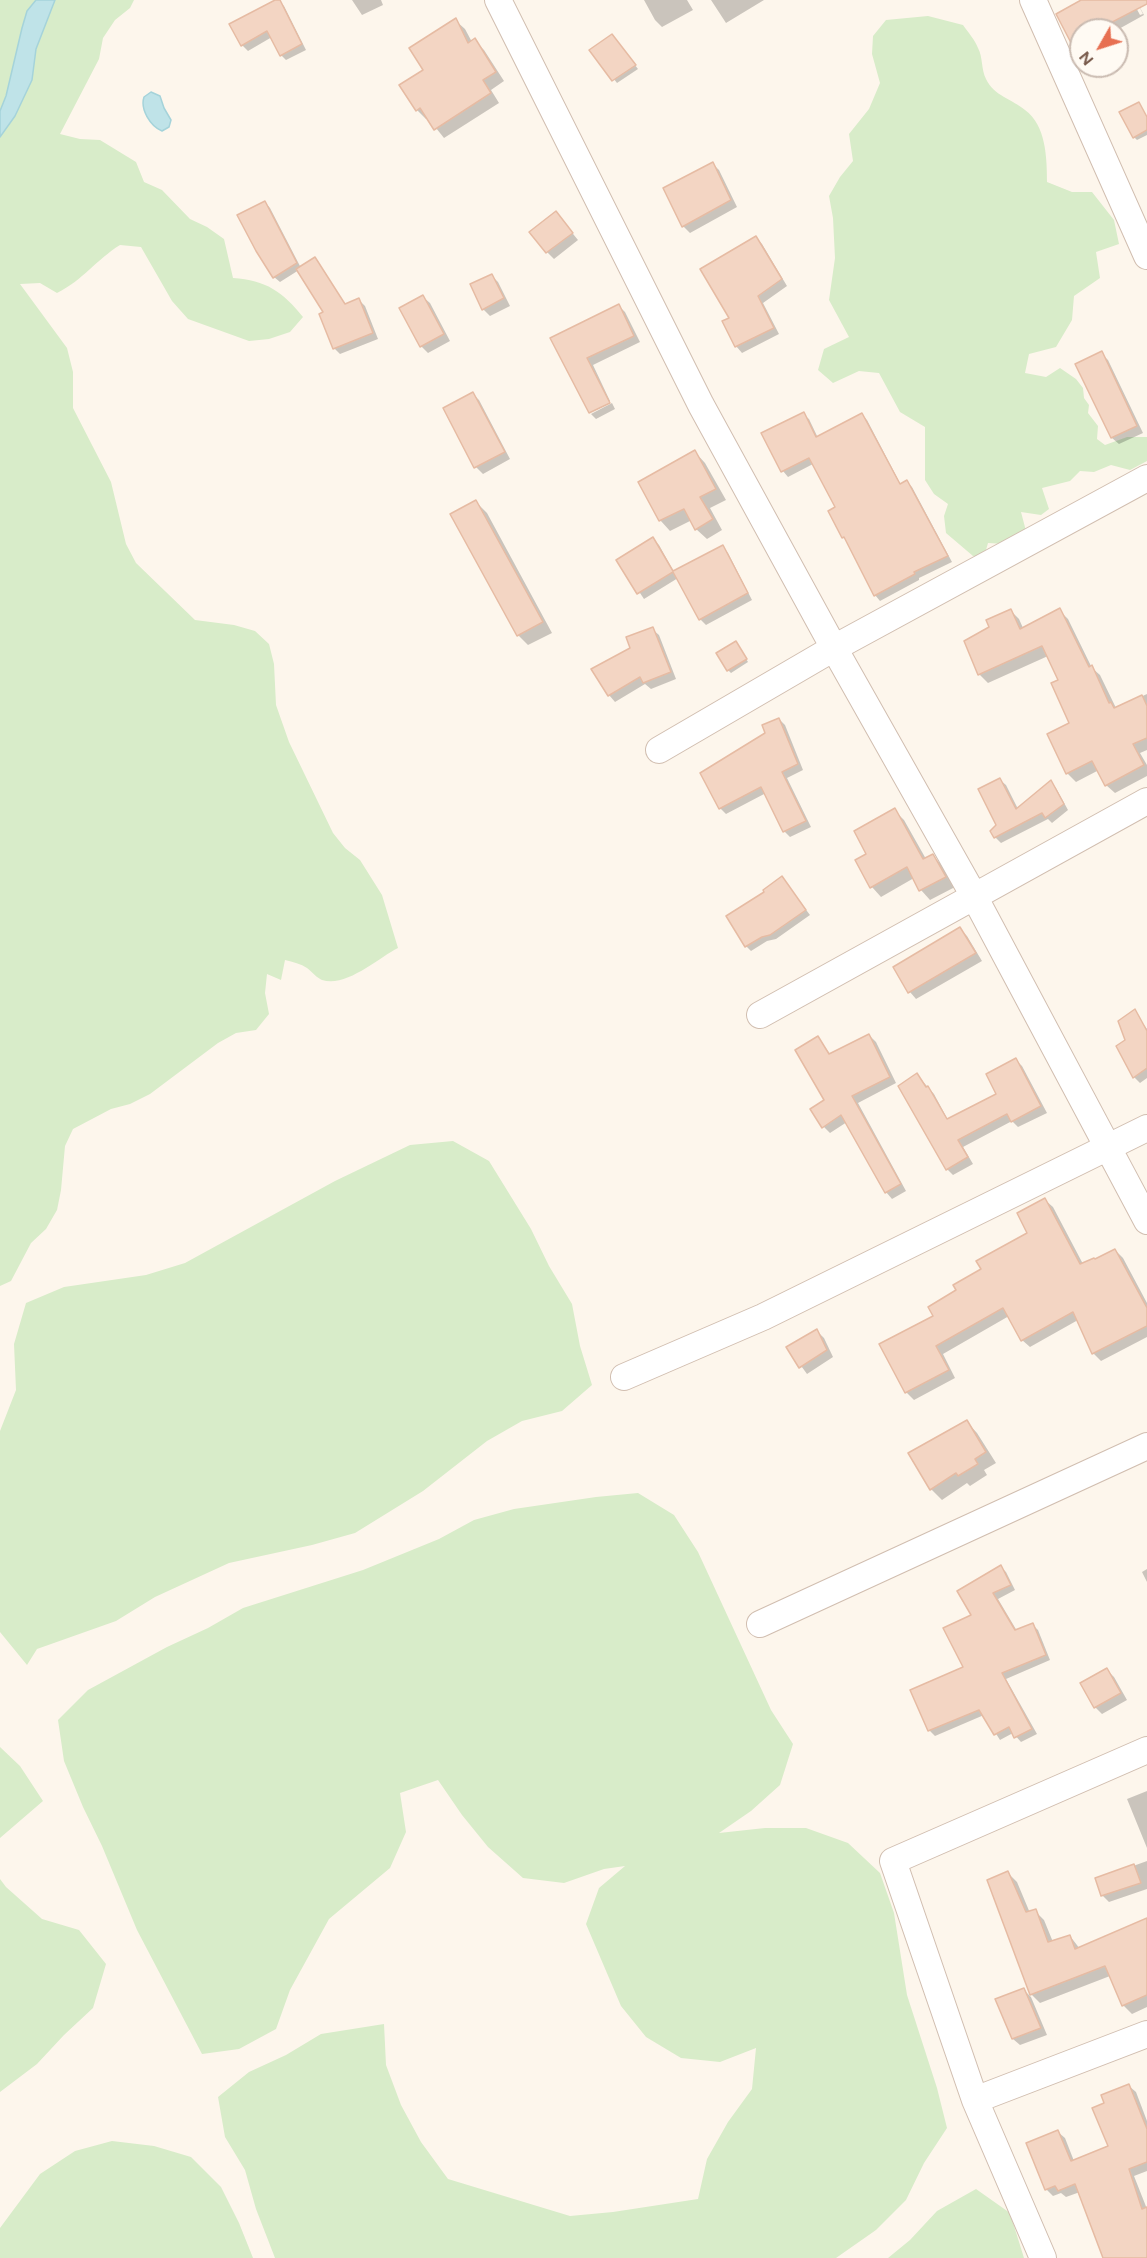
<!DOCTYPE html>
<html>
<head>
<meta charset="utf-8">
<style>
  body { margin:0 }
  #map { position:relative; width:1147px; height:2258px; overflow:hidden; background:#fdf6ec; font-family:Figtree,sans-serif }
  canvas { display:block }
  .north { position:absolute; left:1069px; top:18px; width:60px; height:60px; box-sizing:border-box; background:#fffaf3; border:2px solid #cabbb1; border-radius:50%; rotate:231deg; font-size:16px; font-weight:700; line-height:24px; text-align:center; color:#7a5c4d }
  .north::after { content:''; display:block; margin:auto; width:21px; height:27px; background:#e76f51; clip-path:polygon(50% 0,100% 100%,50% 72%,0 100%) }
</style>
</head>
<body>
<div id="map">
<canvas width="1147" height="2258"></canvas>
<div class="north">N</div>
</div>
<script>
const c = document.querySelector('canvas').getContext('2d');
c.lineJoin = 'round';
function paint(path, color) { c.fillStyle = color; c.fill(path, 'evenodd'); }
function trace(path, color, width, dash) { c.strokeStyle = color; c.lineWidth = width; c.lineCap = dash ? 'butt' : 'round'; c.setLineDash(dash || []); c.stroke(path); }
paint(new Path2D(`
  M0 0H134L130 8 115 20 103 38 99 59 60 134 80 139 100 140 136 162 144 182 162 190 190 219 207 227 224 239 233 278C266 280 283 292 303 317L290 332 269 339 249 341 188 319 172 301 141 247 120 245C96 260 83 280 57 293L40 283 20 284 67 348 73 372V408L111 482 126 544 136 563 195 620 234 625 255 631 269 644 274 664 276 705 289 742 333 833 345 848 360 860 382 895 398 948C378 958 346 988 322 980 317 978 312 972 307 968 301 964 293 962 285 960L281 980 267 974 265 993 269 1014 256 1030 236 1033 218 1043 150 1094 130 1104 111 1109 73 1129 65 1146 61 1190 57 1210 46 1229 31 1243 11 1281 0 1286Z
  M928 16 963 25C968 32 975 40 978 48 983 57 981 69 986 79 994 96 1012 99 1025 110 1046 125 1047 158 1047 182L1072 192H1092L1114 220 1119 244 1096 252 1100 278 1074 296 1072 320 1056 347 1029 354 1025 373 1046 377 1060 368 1076 379 1083 388 1084 398 1089 405 1088 413 1098 426 1097 439 1105 445 1127 437H1147V461L1130 470 1111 465 1094 472 1080 471 1070 481 1042 488 1049 509 1041 515 1021 512 1026 531 1005 544 988 543 984 557 973 556 946 533 944 516 948 504 934 494 925 480V427L900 412 879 373 859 371 833 383 818 370 824 349 849 337 829 300 835 258 833 218 829 196 840 177 853 161 849 134 869 109 880 83 872 54 873 36 886 20Z
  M453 1141 489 1161 531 1229 549 1266 572 1304 580 1346 592 1385 562 1411 522 1421 487 1441 423 1491 355 1533 312 1545 229 1563 155 1597 116 1621 37 1649 27 1665 0 1632V1431L16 1390 14 1344 26 1303 64 1287 146 1275 185 1263 335 1181 410 1145Z
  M638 1493 674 1515 698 1552 771 1710 793 1744 780 1785 751 1811 719 1833 765 1828H806L848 1843 880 1873 894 1913 907 1995 937 2088 947 2128 924 2163 906 2200 876 2230 836 2258H275L256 2209 245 2170 225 2137 218 2097 249 2072 286 2055 321 2034 384 2024 386 2065 401 2105 421 2142 448 2179 570 2216 613 2212 698 2199 707 2159 728 2122 752 2089 756 2048 720 2062 681 2058 646 2037 621 2006 586 1924 599 1888 625 1866 604 1869 564 1883 523 1878 488 1847 462 1815 438 1780 400 1793 406 1832 390 1868 329 1919 290 1990 276 2029 239 2049 202 2054 137 1930 102 1846 83 1807 64 1761 58 1720 88 1690 167 1647 208 1628 243 1608 363 1570 439 1539 474 1520 514 1509 596 1497Z
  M0 1747 20 1766 43 1801 0 1838Z
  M0 1879 6 1887 42 1919 79 1930 106 1964 93 2008 64 2035 37 2064 0 2092Z
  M112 2141 154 2146 191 2157 221 2187 239 2223 253 2258H0V2228L40 2174 75 2151Z
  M976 2189 1010 2213 1024 2258H888L910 2240 937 2211Z`), '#d8ecc9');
const water = new Path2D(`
  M36 0H55L36 49 32 80 15 116 0 137V111L6 96 22 28 27 11Z
  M151 92 160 96 164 108 171 120 169 127 162 131C150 126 140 109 144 97Z`);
paint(water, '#bfe3e8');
trace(water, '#a5d3da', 1.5);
paint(new Path2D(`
  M278 0 284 6 306 50 286 60 281 55 272 37 248 51 242 45Z
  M352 0H381L383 5 362 15Z
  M644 0H687L693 10 662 27 655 20Z
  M711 0H764L726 23Z
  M1085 0H1132L1140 15 1143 14 1136 0 1144 15 1117 30H1081V49L1073 43Z
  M455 20 465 29 472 42 474 40 484 50 504 81 491 90 499 103 444 138 428 118 426 119 417 110 425 70Z
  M615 39 638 69 617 83 592 51Z
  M1139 104 1147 117V135L1137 140 1134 137Z
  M712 163 719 170 737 207 690 233 683 226Z
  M265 202 270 208 301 268 315 259 346 305 359 300 365 306 378 339 340 354 334 348 326 313 299 270 280 282 274 277Z
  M556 213 578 240 554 259 547 252Z
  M755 237 762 244 787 286 763 303 779 334 742 353 736 346 731 318Z
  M491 275 498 282 510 306 490 316 483 309Z
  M423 297 430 303 450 341 428 353 421 346Z
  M619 306 625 312 640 342 593 365 610 401 590 411 553 338Z
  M1101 353 1108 360 1143 433 1119 444 1112 438Z
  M472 393 479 400 510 459 483 474 476 467Z
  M612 403 615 409 596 419 591 414Z
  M803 414 809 419 818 438 862 415 867 420 901 485 907 482 912 487 952 562 919 578V580L880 601 875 595 848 542 844 537 837 507 813 464 788 477 783 471 763 434Z
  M695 452 705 463 726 500 710 508 722 530 707 539 696 529 692 520 670 531 660 520Z
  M476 502 487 513 552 633 528 645 518 635Z
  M653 539 659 545 674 572 723 547 728 553 752 600 706 625 700 619 678 578 644 599 618 560Z
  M1059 610 1068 619 1092 668 1100 675 1116 708 1147 694V750L1140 753 1147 765V776L1115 793 1106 785 1099 770 1076 782 1067 773 1071 723 1060 681 1048 656 988 683 979 674 991 627 1011 611 1019 619 1023 628Z
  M652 629 659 635 676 679 651 689 645 684 615 702 609 695 632 649Z
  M738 646 748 662 731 673 728 670Z
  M779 719 785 725 803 770 787 778 811 827 790 837 784 831 766 793 726 814 720 808 702 773 767 733Z
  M1000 780 1006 785 1018 809 1050 782 1056 788 1068 810 1052 823 1048 819 1001 843 995 837 998 826Z
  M894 810 904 820 926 859 933 856 943 866 955 887 930 900 921 890 914 878 881 897 872 887 868 854Z
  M782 878 810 915 776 939 767 941 751 951 746 946 767 893Z
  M960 929 967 936 982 961 916 999 910 992Z
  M1134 1012 1147 1029V1078L1140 1083 1134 1077 1118 1047 1127 1041Z
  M869 1035 876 1042 896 1083 858 1103 906 1191 892 1199 886 1192 847 1122 830 1133 824 1127 826 1100 818 1038 831 1055Z
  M1016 1060 1022 1066 1047 1113 1018 1127 1012 1121 963 1147 973 1164 953 1175 947 1169 917 1075 934 1094 948 1120 998 1094Z
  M1045 1200 1053 1207 1083 1264 1095 1261 1115 1250 1123 1258 1147 1303V1337L1101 1361 1093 1353 1078 1320 1030 1347 1022 1340 1009 1316 943 1354 955 1378 914 1400 906 1392 935 1317 958 1291 1029 1233Z
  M817 1331 824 1338 833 1357 807 1374 788 1348Z
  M967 1422 977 1433 996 1463 984 1470 987 1475 970 1486 967 1483 942 1500 931 1489 910 1454Z
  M1001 1567 1006 1572 1015 1590 998 1599 1017 1631 1032 1624 1038 1630 1050 1660 1006 1679 1037 1734 1021 1742 1013 1733 1000 1740 984 1715 935 1736 930 1731 912 1691 965 1668 973 1615Z
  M1147 1569V1582L1142 1572Z
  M1107 1670 1114 1677 1127 1700 1102 1714 1095 1707Z
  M1147 1791V1848L1127 1799Z
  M1147 1861V1889L1109 1902 1102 1895 1097 1879Z
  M1008 1873 1017 1882 1030 1913 1035 1911 1044 1920 1053 1942 1070 1936 1080 1949 1147 1920V2007L1132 2014 1123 2005 1110 1976 1040 2003 1031 1994Z
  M1024 1990 1031 1997 1047 2035 1020 2045 1013 2039Z
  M1129 2086 1136 2092 1147 2121V2171L1134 2176 1147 2209V2258H1105L1080 2192 1066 2197 1061 2193 1053 2196 1046 2189 1058 2132 1065 2138 1074 2161 1110 2147 1106 2104Z`), '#0003');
const building = new Path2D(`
  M275 0H280L302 44 280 56 267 31 241 46 229 24Z
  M1081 0H1147V4L1097 30H1081V62L1056 14Z
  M456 18 468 43 475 38 496 72 483 80 491 93 434 130 420 108 416 111 399 85 423 70 409 48Z
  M612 34 636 65 612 81 589 50Z
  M1139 102 1147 117V130L1133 138 1119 112Z
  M713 162 731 200 682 227 663 188Z
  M265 201 297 263 273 278 256 251 237 215Z
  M556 211 573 233 546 253 529 232Z
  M756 236 782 279 758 296 774 328 735 347 722 321 729 318 700 269Z
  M315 257 345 304 359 298 373 333 333 349 319 314 323 312 296 269Z
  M492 274 504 298 482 310 470 284Z
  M423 295 444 334 420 347 399 308Z
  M619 304 634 336 587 358 610 403 589 413 550 338Z
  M1102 351 1137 426 1111 438 1075 364Z
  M473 392 505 452 474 468 443 408Z
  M804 412 816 437 862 413 900 484 907 480 948 556 914 572 915 574 874 596 844 537 842 538 828 511 835 507 809 458 781 472 761 433Z
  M695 450 716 489 700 497 713 519 695 530 684 509 659 521 638 482Z
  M476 500 543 622 517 636 450 514Z
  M653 537 673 571 723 545 748 593 699 620 673 572 637 594 616 560Z
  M1060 608 1089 667 1092 665 1109 703 1111 702 1114 708 1142 695 1147 706V738L1133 744 1144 765 1105 786 1092 761 1066 774 1047 734 1069 723 1051 683 1058 680 1042 646 978 675 964 641 989 627 986 620 1011 609 1020 629Z
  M653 627 671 672 643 683 640 677 608 696 591 669 630 648 626 637Z
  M736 641 747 659 727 671 716 653Z
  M779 718 798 764 782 772 806 821 783 832 761 787 719 809 700 773 765 733 762 725Z
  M1000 778 1016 809 1051 780 1064 804 1045 818 1042 813 994 838 990 831 996 825 978 789Z
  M895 808 923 859 933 854 946 877 919 891 907 867 870 888 855 860 866 854 854 831Z
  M782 876 806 910 770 935 762 937 745 947 726 916 764 892 763 890Z
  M960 927 976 953 908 993 893 967Z
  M1135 1009 1147 1031V1068L1133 1078 1116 1046 1125 1040 1118 1021Z
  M869 1034 890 1077 852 1096 901 1184 885 1193 841 1115 822 1128 810 1109 824 1100 795 1050 818 1036 829 1054Z
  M1016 1058 1041 1106 1011 1122 1007 1114 958 1140 968 1157 946 1170 898 1086 917 1073 926 1087 928 1086 947 1119 996 1094 986 1074Z
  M1045 1198 1080 1264 1094 1258 1095 1259 1115 1249 1147 1308V1326L1092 1354 1073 1312 1021 1341 1003 1308 936 1346 949 1370 905 1393 879 1344 933 1316 928 1307 956 1290 953 1285 981 1269 976 1261 1027 1233 1017 1213Z
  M817 1329 827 1350 799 1368 786 1347Z
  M967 1420 986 1452 975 1459 978 1464 958 1476 956 1473 930 1490 908 1453Z
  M1001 1565 1011 1585 993 1593 1015 1630 1033 1623 1046 1655 1002 1673 1032 1729 1014 1738 1009 1727 994 1735 979 1710 928 1731 910 1690 963 1667 943 1628 971 1615 957 1591Z
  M1107 1668 1121 1693 1094 1708 1080 1683Z
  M1134 1864 1141 1883 1101 1896 1095 1878Z
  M1008 1871 1026 1912 1036 1909 1048 1942 1070 1935 1075 1949 1147 1918V1995L1122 2006 1105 1966 1030 1995 987 1880Z
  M1024 1988 1041 2028 1012 2039 995 1999Z
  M1129 2084 1147 2129V2162L1129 2169 1142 2209 1147 2207V2258H1103L1075 2184 1058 2191 1055 2186 1045 2190 1026 2143 1058 2130 1071 2161 1108 2146 1092 2108 1104 2103 1101 2095Z`);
paint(building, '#f3d5c3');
trace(building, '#e6bba3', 1.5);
const street = new Path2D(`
  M498 0 701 405 834 648 974 896 1147 1221
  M1033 0 1147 256
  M659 750 834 648 1147 478
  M760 1015 1147 801
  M624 1377 763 1317 1147 1128
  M760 1624 1147 1446
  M975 2100 1147 2034
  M1043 2258 975 2100 893 1861 1147 1750`);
trace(street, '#d1beb0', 28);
trace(street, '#fff', 26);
</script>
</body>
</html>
